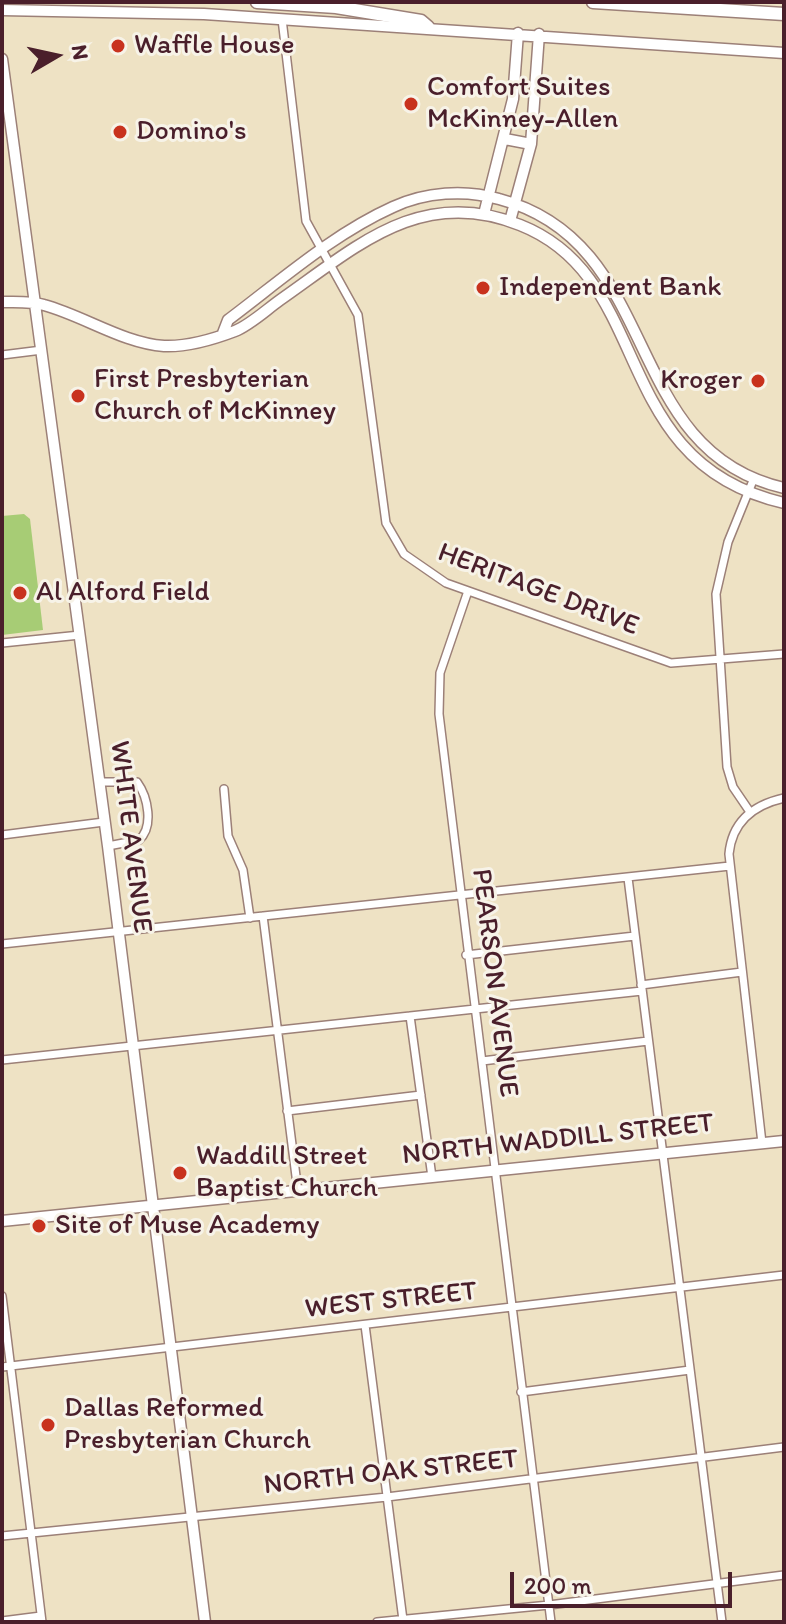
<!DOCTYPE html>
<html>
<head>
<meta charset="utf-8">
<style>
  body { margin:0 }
  #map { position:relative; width:786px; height:1624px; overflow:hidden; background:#eee2c4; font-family:Itim,sans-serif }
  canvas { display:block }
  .frame { position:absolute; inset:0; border:4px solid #4a1f2b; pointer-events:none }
  .north { position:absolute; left:16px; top:16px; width:80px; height:80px; -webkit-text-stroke:6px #f7f3e8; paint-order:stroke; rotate:81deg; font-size:22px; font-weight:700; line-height:32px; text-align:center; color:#4a1f2b }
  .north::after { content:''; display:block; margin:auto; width:28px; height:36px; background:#4a1f2b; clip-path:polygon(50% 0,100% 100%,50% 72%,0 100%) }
  .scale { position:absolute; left:510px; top:1572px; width:222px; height:36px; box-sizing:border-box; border:4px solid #4a1f2b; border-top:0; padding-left:10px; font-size:24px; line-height:28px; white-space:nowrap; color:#4a1f2b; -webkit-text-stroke:6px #f7f3e8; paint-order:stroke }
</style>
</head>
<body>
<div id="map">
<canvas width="786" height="1624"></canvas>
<div class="frame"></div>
<div class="north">N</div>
<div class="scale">200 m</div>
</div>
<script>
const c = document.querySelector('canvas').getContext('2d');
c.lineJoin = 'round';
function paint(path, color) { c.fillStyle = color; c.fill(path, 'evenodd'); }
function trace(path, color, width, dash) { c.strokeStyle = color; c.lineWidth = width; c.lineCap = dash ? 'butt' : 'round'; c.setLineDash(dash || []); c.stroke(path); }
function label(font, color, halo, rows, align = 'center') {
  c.font = font + ' Itim,sans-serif'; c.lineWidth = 6; c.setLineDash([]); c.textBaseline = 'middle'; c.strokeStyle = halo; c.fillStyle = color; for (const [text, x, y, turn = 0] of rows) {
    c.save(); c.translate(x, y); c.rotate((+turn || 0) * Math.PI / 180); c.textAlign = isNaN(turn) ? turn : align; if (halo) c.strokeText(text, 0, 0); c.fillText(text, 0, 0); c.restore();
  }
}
paint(new Path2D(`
  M24 514 30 519 43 630 2 635V516Z`), '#a7cc75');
const street = new Path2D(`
  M282 19 306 221 358 315 386 523 404 554 446 583 671 663 784 654
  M2 355 42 350
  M468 591 440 673 439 714 551 1622
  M2 643 80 635
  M99 782H137C148 797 154 827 139 840L108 846
  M224 789 228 836 243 870 250 918
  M750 812 733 787 727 767 716 594 728 542 754 478
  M2 835 104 822
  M628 878 722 1622
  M263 916 298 1192
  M2 944 730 866
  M466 955 635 936
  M641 985 742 972
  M410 1016 432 1177
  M2 1060 642 991
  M482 1061 648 1041
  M287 1111 421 1095
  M762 1143 729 854C732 822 753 805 784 798
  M2 1296 42 1622
  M365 1325 403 1620
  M2 1367 784 1275
  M521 1392 690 1370
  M2 1536 387 1497 784 1447
  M2 1621 41 1616
  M377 1622 549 1605 784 1575`);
const secondary = new Path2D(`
  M2 10 204 14 784 53
  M2 59 108 846 205 1622
  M505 139 531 144
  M484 214 513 99 518 33
  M510 221 531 144 539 34
  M2 302C16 302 31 301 44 305 84 316 123 343 164 346 187 347 214 339 235 331 250 325 266 310 280 300 356 247 421 185 520 225 657 279 606 462 784 503
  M223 333 228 320C280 281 333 234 393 207 425 192 465 189 499 199 665 243 618 450 784 488
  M2 1221 784 1141`);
const highway = new Path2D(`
  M257 2 336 7 421 21 428 27
  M593 2 784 14`);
trace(street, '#9c8078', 10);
trace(secondary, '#9c8078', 13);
trace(highway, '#9c8078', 15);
trace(street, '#fff', 7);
trace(secondary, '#fff', 10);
trace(highway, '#fff', 12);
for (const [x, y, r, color] of [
  [118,46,8,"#c8321e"],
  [411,104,8,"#c8321e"],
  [120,132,8,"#c8321e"],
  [483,288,8,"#c8321e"],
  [758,381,8,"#c8321e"],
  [78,396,8,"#c8321e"],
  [20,593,8,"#c8321e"],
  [180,1173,8,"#c8321e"],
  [39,1226,8,"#c8321e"],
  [48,1425,8,"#c8321e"]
]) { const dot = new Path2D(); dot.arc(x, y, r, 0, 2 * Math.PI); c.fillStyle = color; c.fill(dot); trace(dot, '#f7f3e8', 3); }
label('28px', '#4a1f2b', '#f7f3e8', [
  ["Waffle House",134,46],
  ["Comfort Suites",427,88],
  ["McKinney-Allen",427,120],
  ["Domino's",136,132],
  ["Independent Bank",499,288],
  ["First Presbyterian",94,380],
  ["Church of McKinney",94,412],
  ["Kroger",742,381,"right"],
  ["Al Alford Field",36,593],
  ["Waddill Street",196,1157],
  ["Baptist Church",196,1189],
  ["Site of Muse Academy",55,1226],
  ["Dallas Reformed",64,1409],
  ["Presbyterian Church",64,1441]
], 'left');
label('28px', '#4a1f2b', '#f7f3e8', [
  ["HERITAGE DRIVE",538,590,21],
  ["WHITE AVENUE",130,837,83],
  ["PEARSON AVENUE",494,983,83],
  ["NORTH WADDILL STREET",558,1140,-6],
  ["WEST STREET",391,1301,-6],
  ["NORTH OAK STREET",391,1473,-6]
]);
</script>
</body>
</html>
